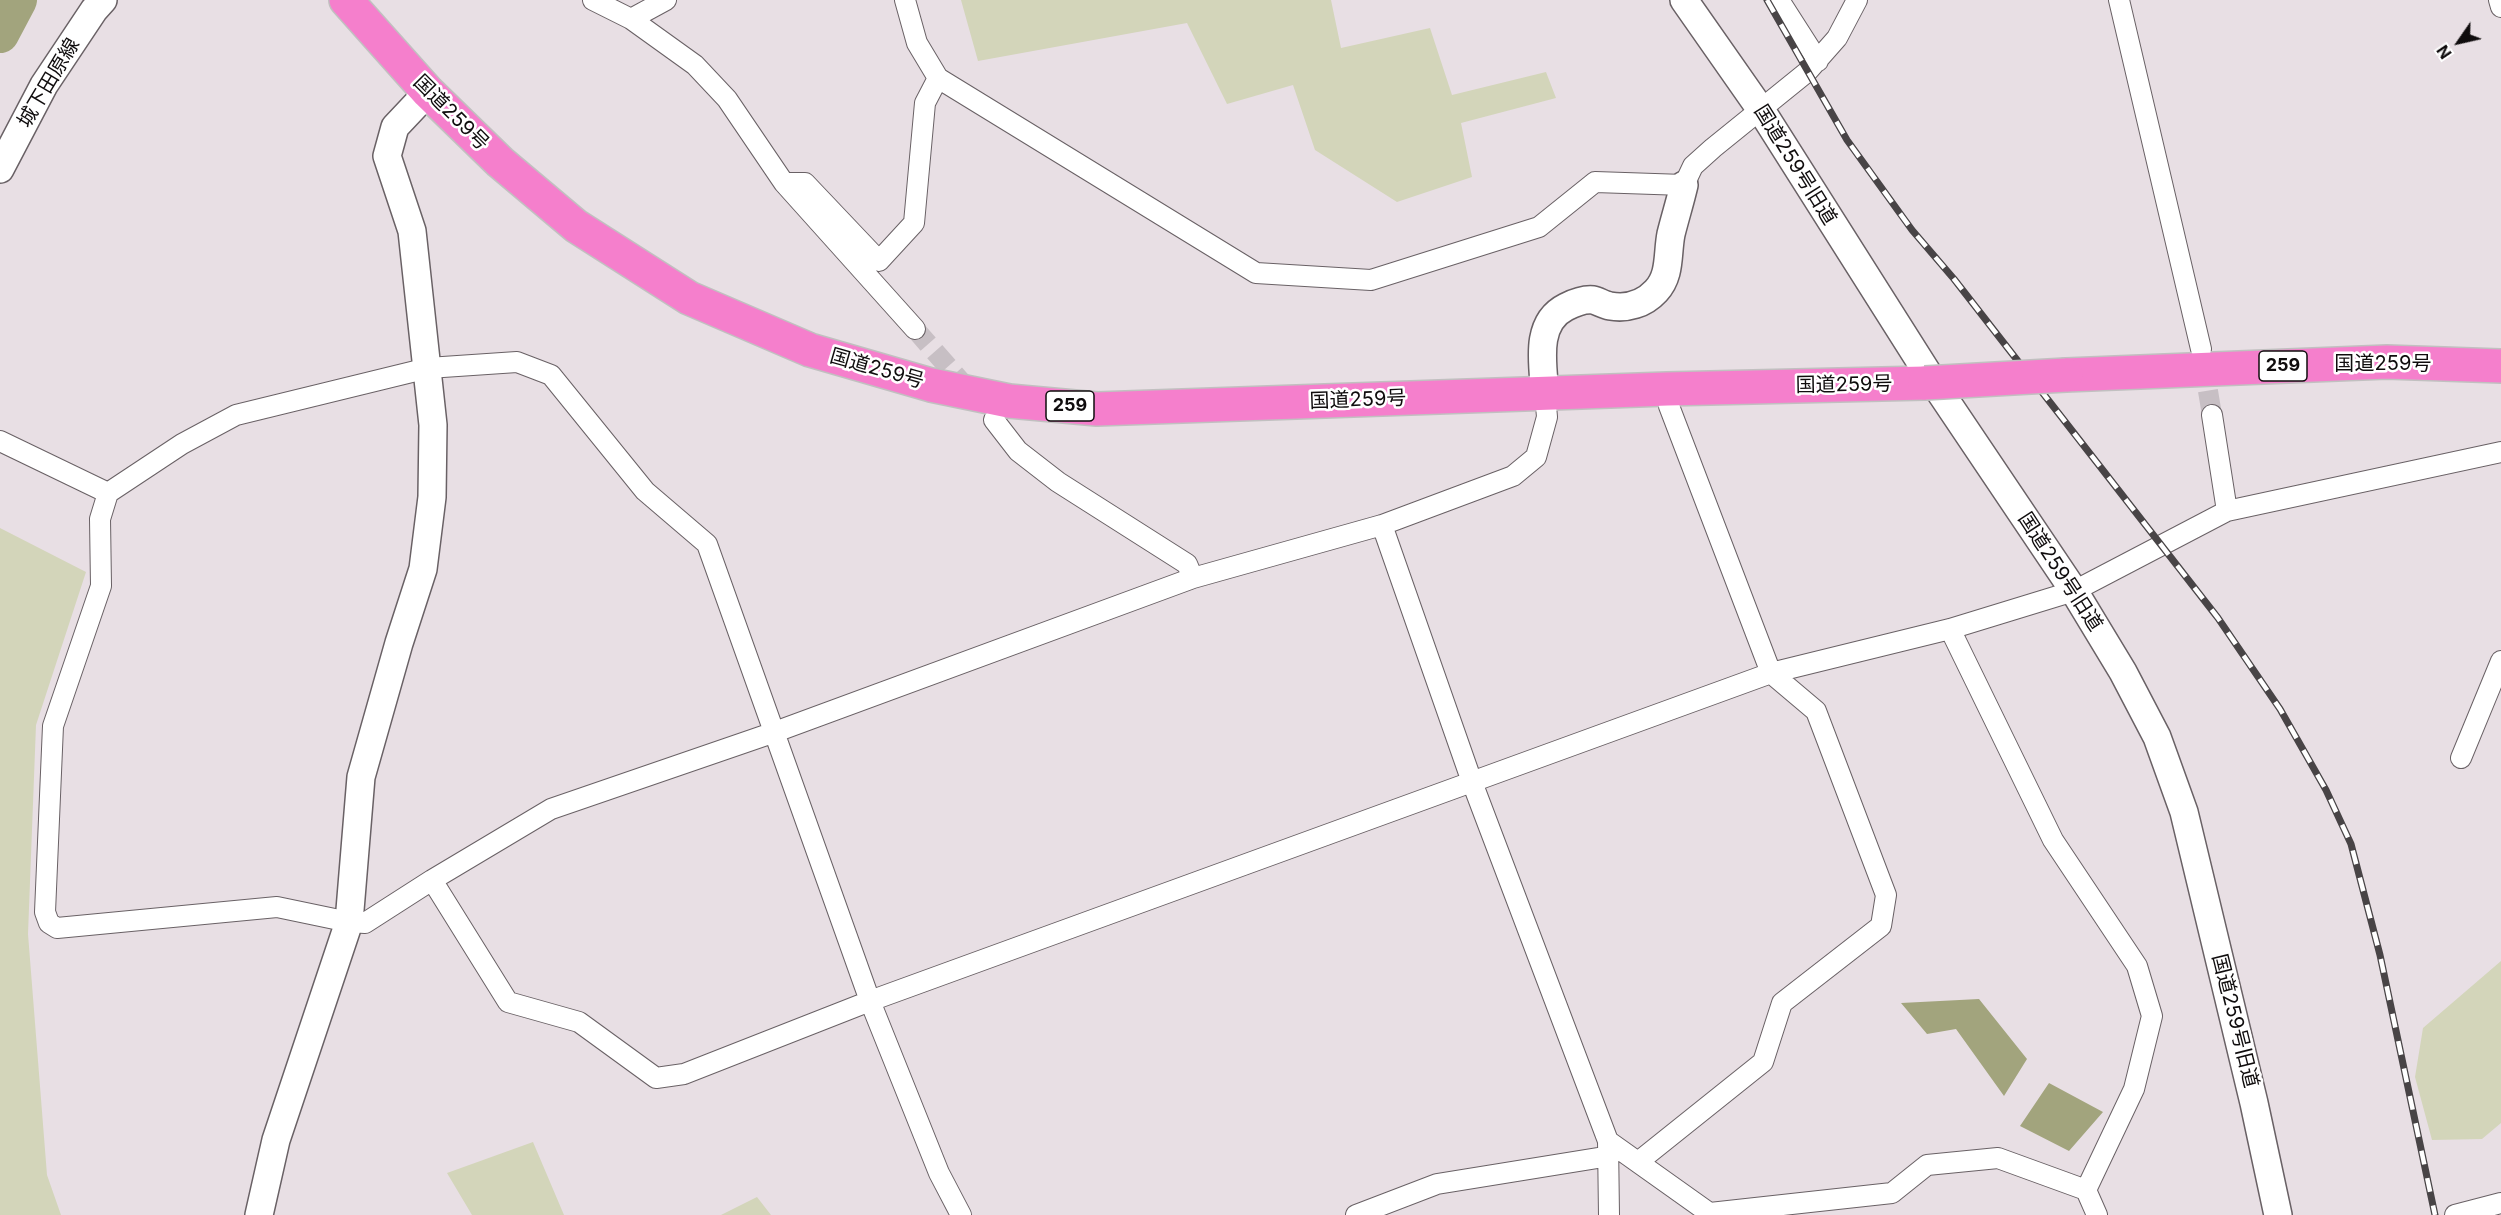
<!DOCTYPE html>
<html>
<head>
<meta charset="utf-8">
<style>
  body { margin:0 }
  #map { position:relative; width:2501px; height:1215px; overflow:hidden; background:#e8dfe4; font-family:Inter,sans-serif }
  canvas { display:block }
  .north { position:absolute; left:2429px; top:12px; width:60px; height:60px; -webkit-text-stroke:4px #fff; paint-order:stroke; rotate:236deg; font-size:16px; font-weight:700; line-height:24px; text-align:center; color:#0f0c0d }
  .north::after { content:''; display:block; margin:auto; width:21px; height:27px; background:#0f0c0d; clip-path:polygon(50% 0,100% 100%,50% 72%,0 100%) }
</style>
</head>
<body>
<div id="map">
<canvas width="2501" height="1215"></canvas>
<div class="north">N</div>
</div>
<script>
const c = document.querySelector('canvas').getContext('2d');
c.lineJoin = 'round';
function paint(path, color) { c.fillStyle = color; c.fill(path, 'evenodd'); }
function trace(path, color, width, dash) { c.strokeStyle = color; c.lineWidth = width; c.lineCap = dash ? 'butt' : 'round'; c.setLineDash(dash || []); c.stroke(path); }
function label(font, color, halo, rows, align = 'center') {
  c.font = font + ' Inter,"Noto Sans JP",sans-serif'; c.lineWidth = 5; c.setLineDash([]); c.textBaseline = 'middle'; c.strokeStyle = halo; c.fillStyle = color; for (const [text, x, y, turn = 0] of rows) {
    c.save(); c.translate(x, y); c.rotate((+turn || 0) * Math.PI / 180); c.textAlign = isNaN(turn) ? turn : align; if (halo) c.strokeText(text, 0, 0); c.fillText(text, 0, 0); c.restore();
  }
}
paint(new Path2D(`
  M961 0H1331L1341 48 1430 28 1452 95 1546 72 1556 98 1461 123 1472 177 1397 202 1315 150 1293 85 1227 104 1187 23 978 61Z
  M0 528 86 572 36 725 28 934 47 1175 61 1215H0Z
  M2501 961V1123L2482 1139 2432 1140 2415 1077 2423 1028Z
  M533 1142 564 1215H472L447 1173Z
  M757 1197 771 1215H721Z`), '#d3d5ba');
paint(new Path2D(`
  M1979 999 2027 1059 2004 1096 1956 1029 1927 1034 1901 1003Z
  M2049 1083 2103 1112 2069 1151 2020 1126Z`), '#a2a47d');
trace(new Path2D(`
  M0 34 18 0`), '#a2a47d', 38);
trace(new Path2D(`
  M915 329 971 393
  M2203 361 2212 415`), '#c7bfc4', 20, [20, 10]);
const street = new Path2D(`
  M593 0 631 19 695 65 727 99 784 183 915 329
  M905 0 917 43 938 78 1256 273 1371 280 1539 227 1595 182 1684 185 1693 166 1713 148 1807 72 1837 38 1857 0
  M1779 0 1818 61
  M2119 0 2201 349
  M2499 0 2501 7
  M631 19 666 0
  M784 183H805L879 261 914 223 925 103 938 78
  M2212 415 2227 511
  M994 420 1018 451 1058 482 1187 564 1193 578
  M0 441 108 493
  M1382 525 1472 782 1608 1141 1609 1215
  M1950 629 2053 840 2137 966 2152 1016 2134 1089 2086 1190
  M2461 758 2501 661
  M432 880 508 1002 579 1022 656 1078 684 1074 870 1001 1771 673 1950 629 2074 591 2227 511 2501 452
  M1608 1141 1712 1215
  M1638 1162 1763 1062 1782 1003 1881 926 1886 895 1816 711 1771 673 1669 406 1667 389
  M1710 1213 1892 1193 1927 1165 1998 1158 2086 1190 2097 1215
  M961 1215 939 1173 870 1001 707 544 645 491 551 375 517 362 428 368 236 415 182 444 108 493 100 519 101 586 53 726 45 912 49 923 57 928 277 907 349 922 365 923 432 880 551 809 775 732 1193 578 1382 525 1513 476 1536 457 1547 417 1545 394
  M1356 1215 1437 1184 1610 1156
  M2455 1215 2501 1203`);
const secondary = new Path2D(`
  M1684 0 1761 110 1932 380 2074 591 2123 672 2157 737 2184 812 2254 1103 2278 1215
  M0 169 44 85 94 10 103 0
  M1545 394C1543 365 1534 323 1566 307 1574 303 1584 299 1593 300 1598 301 1604 305 1610 306 1627 309 1644 304 1656 291 1671 275 1667 254 1671 234 1675 218 1680 202 1684 185
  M259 1215 276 1140 349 922 361 777 399 643 423 569 432 497 433 425 412 231 387 156 395 127 428 92`);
const highway = new Path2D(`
  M346 0 428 92 500 162 576 226 689 298 810 350 931 385 1009 401 1097 409 1667 389 1925 383
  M2066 375 2387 362 2501 366`);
trace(street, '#696165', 22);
trace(secondary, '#696165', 30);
trace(highway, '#c1c0c0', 36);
trace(street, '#fff', 20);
trace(secondary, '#fff', 27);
trace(highway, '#f57fcc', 33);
const rail = new Path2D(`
  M1767 0 1847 140 1912 230 1954 279 2218 618 2280 709 2326 790 2351 844 2380 955 2435 1215`);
trace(rail, '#484446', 7);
trace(rail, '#fff', 4.5, [14]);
const highwayBridge = new Path2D(`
  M1925 383 2066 375`);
trace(highwayBridge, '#c1c0c0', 36, []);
trace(highwayBridge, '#f57fcc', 33);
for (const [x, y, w] of [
  [2283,366,48],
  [1070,406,48]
]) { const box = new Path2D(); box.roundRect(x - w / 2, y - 15, w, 30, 4.5); c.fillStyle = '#fff'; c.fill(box); trace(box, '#0f0c0d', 1.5); }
label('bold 18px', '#0f0c0d', null, [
  ["259",2283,366],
  ["259",1070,406]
]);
label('20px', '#0f0c0d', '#fff', [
  ["城下田原線",49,83,-59],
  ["国道259号",451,113,45],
  ["国道259号旧道",1795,165,58],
  ["国道259号",2383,364],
  ["国道259号",877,369,16],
  ["国道259号",1844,385,-1],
  ["国道259号",1358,400,-2],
  ["国道259号旧道",2060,572,57],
  ["国道259号旧道",2235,1021,76]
]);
</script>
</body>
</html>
